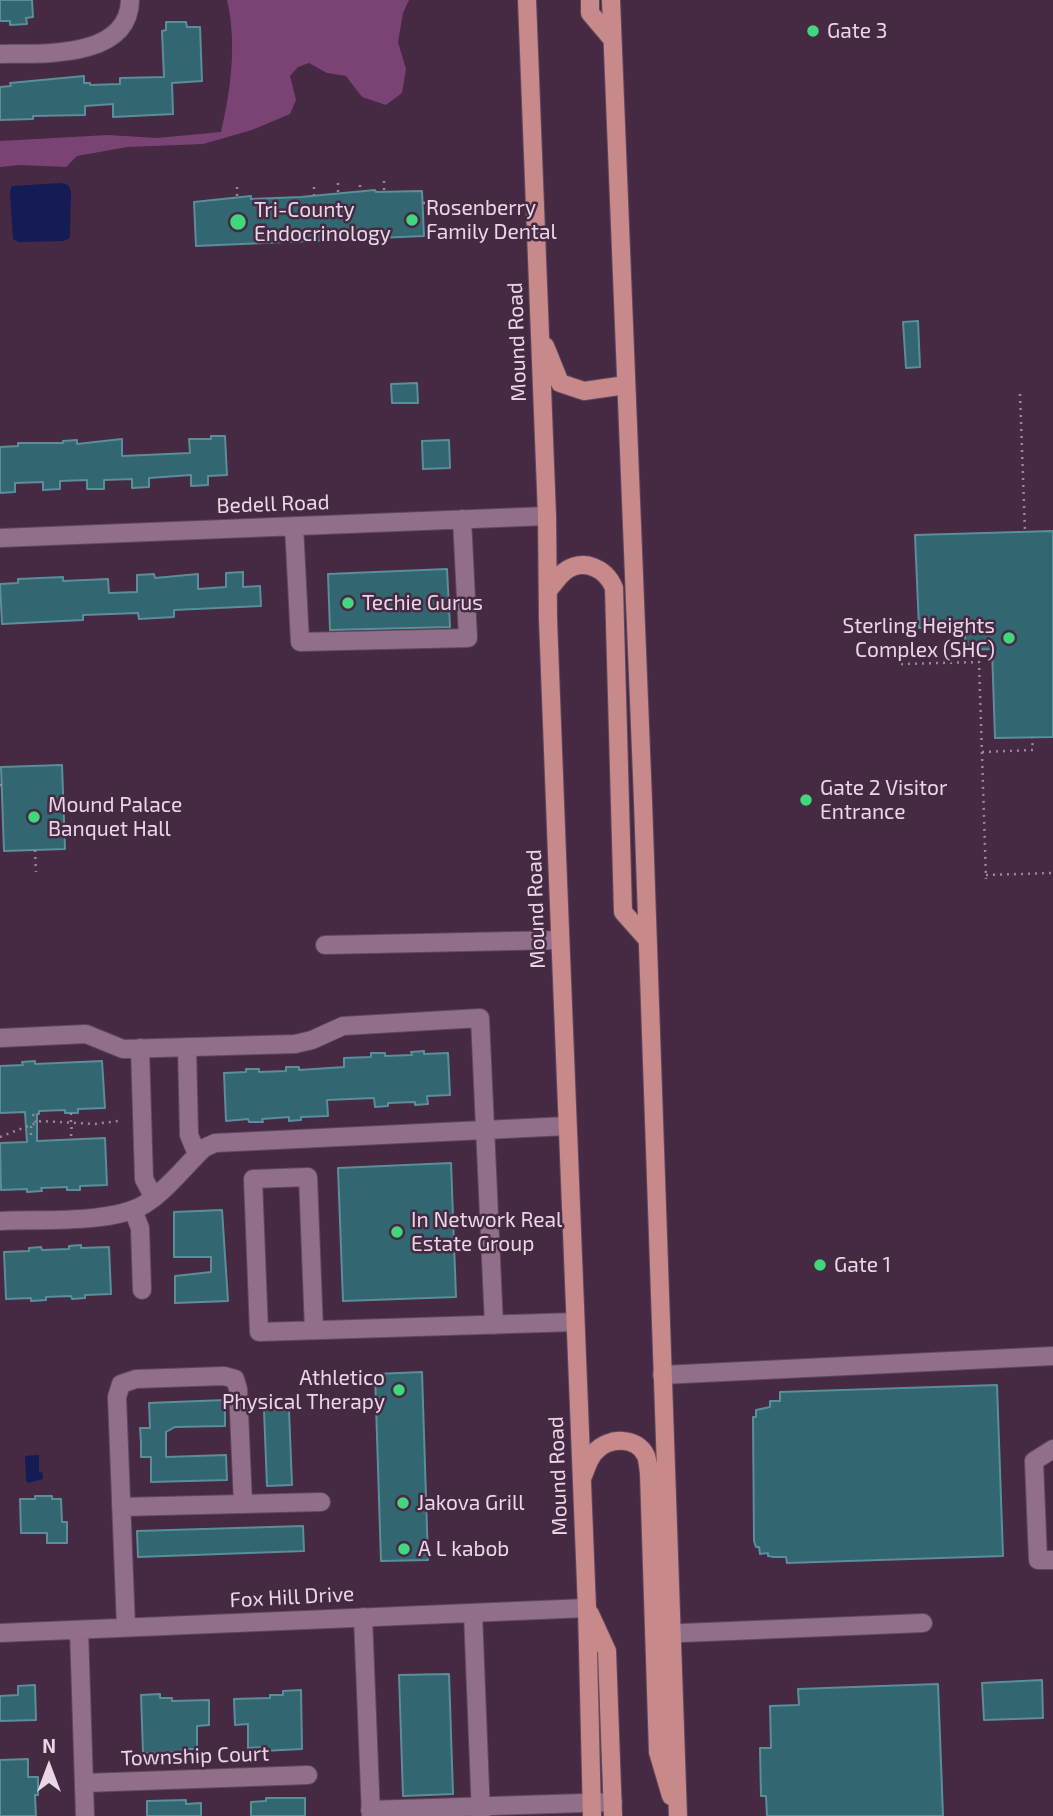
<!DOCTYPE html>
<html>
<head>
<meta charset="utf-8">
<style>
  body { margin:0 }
  #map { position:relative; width:1053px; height:1816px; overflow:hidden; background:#462942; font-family:"Exo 2",sans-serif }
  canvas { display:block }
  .north { position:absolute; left:14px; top:1732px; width:70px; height:70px; -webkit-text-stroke:5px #462942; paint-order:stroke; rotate:0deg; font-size:19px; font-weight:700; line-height:28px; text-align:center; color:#e9d7e6 }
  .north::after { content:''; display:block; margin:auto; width:24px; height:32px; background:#e9d7e6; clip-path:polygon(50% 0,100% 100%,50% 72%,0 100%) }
</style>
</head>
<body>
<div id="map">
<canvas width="1053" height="1816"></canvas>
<div class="north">N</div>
</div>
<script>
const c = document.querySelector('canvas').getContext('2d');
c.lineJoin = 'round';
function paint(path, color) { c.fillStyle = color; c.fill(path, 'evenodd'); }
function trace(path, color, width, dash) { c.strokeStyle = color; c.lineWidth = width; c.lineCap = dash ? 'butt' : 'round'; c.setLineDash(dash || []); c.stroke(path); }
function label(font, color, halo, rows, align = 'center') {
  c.font = font + ' "Exo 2",sans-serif'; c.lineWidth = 5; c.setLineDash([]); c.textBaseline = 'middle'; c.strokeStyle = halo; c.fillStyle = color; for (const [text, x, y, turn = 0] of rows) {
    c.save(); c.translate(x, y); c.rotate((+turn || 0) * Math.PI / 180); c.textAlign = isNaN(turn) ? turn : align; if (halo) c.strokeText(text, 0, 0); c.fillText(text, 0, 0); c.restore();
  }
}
paint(new Path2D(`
  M227 0H409L403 13 398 42 406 69 402 93 386 105 362 97 346 76 327 73 309 63 298 67 290 76 296 100 290 114 252 130 203 144 127 147 77 156 66 167 20 165 0 167V141L108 135 157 138 221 132C231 90 237 42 227 0Z`), '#7b4373');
paint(new Path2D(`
  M61 183 68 185 71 191 70 238 63 241 19 242 13 239 10 192 12 186Z
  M39 1455V1472H42L43 1479 28 1483 26 1480 25 1456Z`), '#151b54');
const building = new Path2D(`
  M0 0H32L33 17 26 18 27 24 10 25V21H0Z
  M166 22H186L187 27H200L202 81 172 83 173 114 113 117V104L85 106V115L33 116V119L0 120V87L11 86 10 83 84 76V83H90V85L120 84V78L164 77 162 31 166 30Z
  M375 190 376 192 422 191 424 236 196 246 194 202 251 196V199L301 197Z
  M918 321 920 367 906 368 903 322Z
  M417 383 418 403H392L391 384Z
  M211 436H225L227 475 208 476V485L191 486V475L149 478V487L132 488V479L104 480V489H87V480L60 481V489L43 490V482L15 483V492L0 493V447L18 446V443H63V441L77 440V444L122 439V456L190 453 189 439H211Z
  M449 440 450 468 423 469 422 441Z
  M1053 531V737L995 738 992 649 966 650 964 626 919 628 915 535Z
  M447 569 450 627 330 630 328 574Z
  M243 572V587L260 586 261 606 174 610V617L139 619 138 613 83 615V620L2 624 0 584 18 583V579L63 577V581L108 579 109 593 137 592V575L154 574 155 578 198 574V589L226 587V573Z
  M62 765 65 849 4 851 1 767Z
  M424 1051V1054L448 1053 450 1095 427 1096 428 1104 415 1105V1102L388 1103V1106L375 1107 374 1098 327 1100 328 1116 301 1117V1120L289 1121V1117L262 1119 263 1122H249L248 1119 226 1121 224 1073 246 1072V1069H259V1072L286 1071V1067H299V1070L344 1067V1058L371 1057V1053H385V1056L412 1055 411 1052Z
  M35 1061V1064L102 1061 105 1108 78 1109V1113H65V1110L39 1111V1114H37V1141L105 1138 107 1185 80 1186V1190H67V1187L41 1188 42 1191 27 1192V1189L1 1190 0 1143 27 1142 25 1112 0 1113V1066L23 1065 22 1062Z
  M451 1163 456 1297 343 1301 338 1168Z
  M222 1210 228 1301 175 1303V1276L211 1272V1257H174V1212Z
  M81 1245V1248L109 1247 111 1294 85 1295V1298L72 1299 71 1296 46 1297V1300L31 1301V1298L6 1299 4 1252 29 1251V1248L41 1247 42 1250 69 1249V1246Z
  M422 1372 428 1560 381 1561 375 1374Z
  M997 1385 1003 1556 787 1563 786 1557H774L768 1556V1553L760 1554 759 1547H756L754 1541 753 1417H756V1410L770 1407V1401H780V1392Z
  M225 1400V1426L175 1427 166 1432V1457L226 1455 227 1480 151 1482V1457H141V1443L140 1428H150L149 1403Z
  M264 1410H289L292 1485 267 1486Z
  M35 1496H52V1499H61L62 1522H67V1543H47V1533H21L20 1499H35Z
  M303 1526 304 1551 138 1557 137 1531Z
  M449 1674 453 1794 403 1796 399 1675Z
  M1042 1680 1043 1718 984 1720 982 1683Z
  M938 1684 943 1816H767L766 1796H761L760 1748H771L770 1706 799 1705 798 1689Z
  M35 1685 36 1720 0 1721V1696L18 1695V1686Z
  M301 1690 302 1749 263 1751V1747L248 1748V1724L235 1725 234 1699 270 1698V1695H283V1691Z
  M160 1694V1698H172V1701L209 1700V1725L197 1726V1749H182V1752L143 1753 141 1695Z
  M28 1759V1777H38V1795H35L36 1816H0V1760Z
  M266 1798H305V1816H251V1802L266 1801Z
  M186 1800V1804L201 1803V1816H147V1801Z`);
paint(building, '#326670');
trace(building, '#5a8e99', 2);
const minor = new Path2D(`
  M0 54C40 53 129 60 130 0
  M294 526 300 642 468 638 462 519
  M0 538 547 516
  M325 945 560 940
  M0 1038 86 1034 123 1049 295 1044 312 1040 343 1026 480 1018 494 1325
  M187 1047 189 1135 194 1147 199 1152
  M140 1048 144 1179 154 1198
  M133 1210 140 1228 142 1290
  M0 1221C39 1219 113 1224 145 1204 167 1190 185 1166 204 1148L215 1143 567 1126
  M314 1330 308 1177 253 1179 259 1332 575 1322
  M662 1375 1053 1356
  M1053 1449 1034 1461 1038 1560H1053
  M121 1507 321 1502
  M473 1613 481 1815
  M363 1617 371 1816
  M126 1627 117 1397 121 1384 136 1379 224 1376 235 1379 238 1389 243 1504
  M79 1630 85 1816
  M0 1633 587 1608
  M658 1634 923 1623
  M84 1783 308 1775
  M370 1810 613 1802`);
const major = new Path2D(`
  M527 0 547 516 548 619 557 855 587 1608 592 1816
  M590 0V13L612 39
  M611 0 643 801 678 1816
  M545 346 560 383 584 391 626 385
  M549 589C554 584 558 577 564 572 582 557 606 568 614 588L623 912 647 939
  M583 1476C586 1469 589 1458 595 1452 608 1437 637 1436 646 1456 648 1461 648 1468 649 1473L658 1752 671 1796
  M590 1614 607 1651 613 1816`);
trace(minor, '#60485d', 20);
trace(major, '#60485d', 20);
trace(new Path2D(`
  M384 181V192
  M338 183V194
  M360 185V191
  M237 187V197
  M314 187V195
  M423 203H427
  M1020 394 1025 532
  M979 649V662
  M901 664 979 662 986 879
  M982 752 1033 750 1032 737
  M0 785H2
  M35 850 36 872
  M986 875 1053 873
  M33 1114 36 1123
  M71 1122V1113
  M31 1126V1138
  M71 1136 72 1122
  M0 1137 41 1121 95 1124 118 1121`), '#9c8599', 2.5, [2, 5]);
trace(minor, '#916f8b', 18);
trace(major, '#c7898a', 18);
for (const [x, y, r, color] of [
  [813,31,7,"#41d77c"],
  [412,220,7,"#41d77c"],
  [238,222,9,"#41d77c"],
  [348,603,7,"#41d77c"],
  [1009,638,7,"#41d77c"],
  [806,800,7,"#41d77c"],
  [34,817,7,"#41d77c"],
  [397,1232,7,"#41d77c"],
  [820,1265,7,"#41d77c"],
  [399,1390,7,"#41d77c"],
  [403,1503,7,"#41d77c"],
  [404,1549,7,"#41d77c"]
]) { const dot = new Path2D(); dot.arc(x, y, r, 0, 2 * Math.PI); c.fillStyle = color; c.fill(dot); trace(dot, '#462942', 2.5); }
label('21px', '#e9d7e6', '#462942', [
  ["Gate 3",827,31],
  ["Rosenberry",426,208],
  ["Family Dental",426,232],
  ["Tri-County",254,210],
  ["Endocrinology",254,234],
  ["Techie Gurus",362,603],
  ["Sterling Heights",995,626,"right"],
  ["Complex (SHC)",995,650,"right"],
  ["Gate 2 Visitor",820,788],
  ["Entrance",820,812],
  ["Mound Palace",48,805],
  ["Banquet Hall",48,829],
  ["In Network Real",411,1220],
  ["Estate Group",411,1244],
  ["Gate 1",834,1265],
  ["Athletico",385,1378,"right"],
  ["Physical Therapy",385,1402,"right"],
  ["Jakova Grill",417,1503],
  ["A L kabob",418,1549]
], 'left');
label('21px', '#e9d7e6', '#462942', [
  ["Mound Road",517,342,-92],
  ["Bedell Road",273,504,-2],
  ["Mound Road",536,909,-92],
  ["Mound Road",558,1476,-92],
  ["Fox Hill Drive",292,1597,-3],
  ["Township Court",195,1756,-2]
]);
</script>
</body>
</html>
